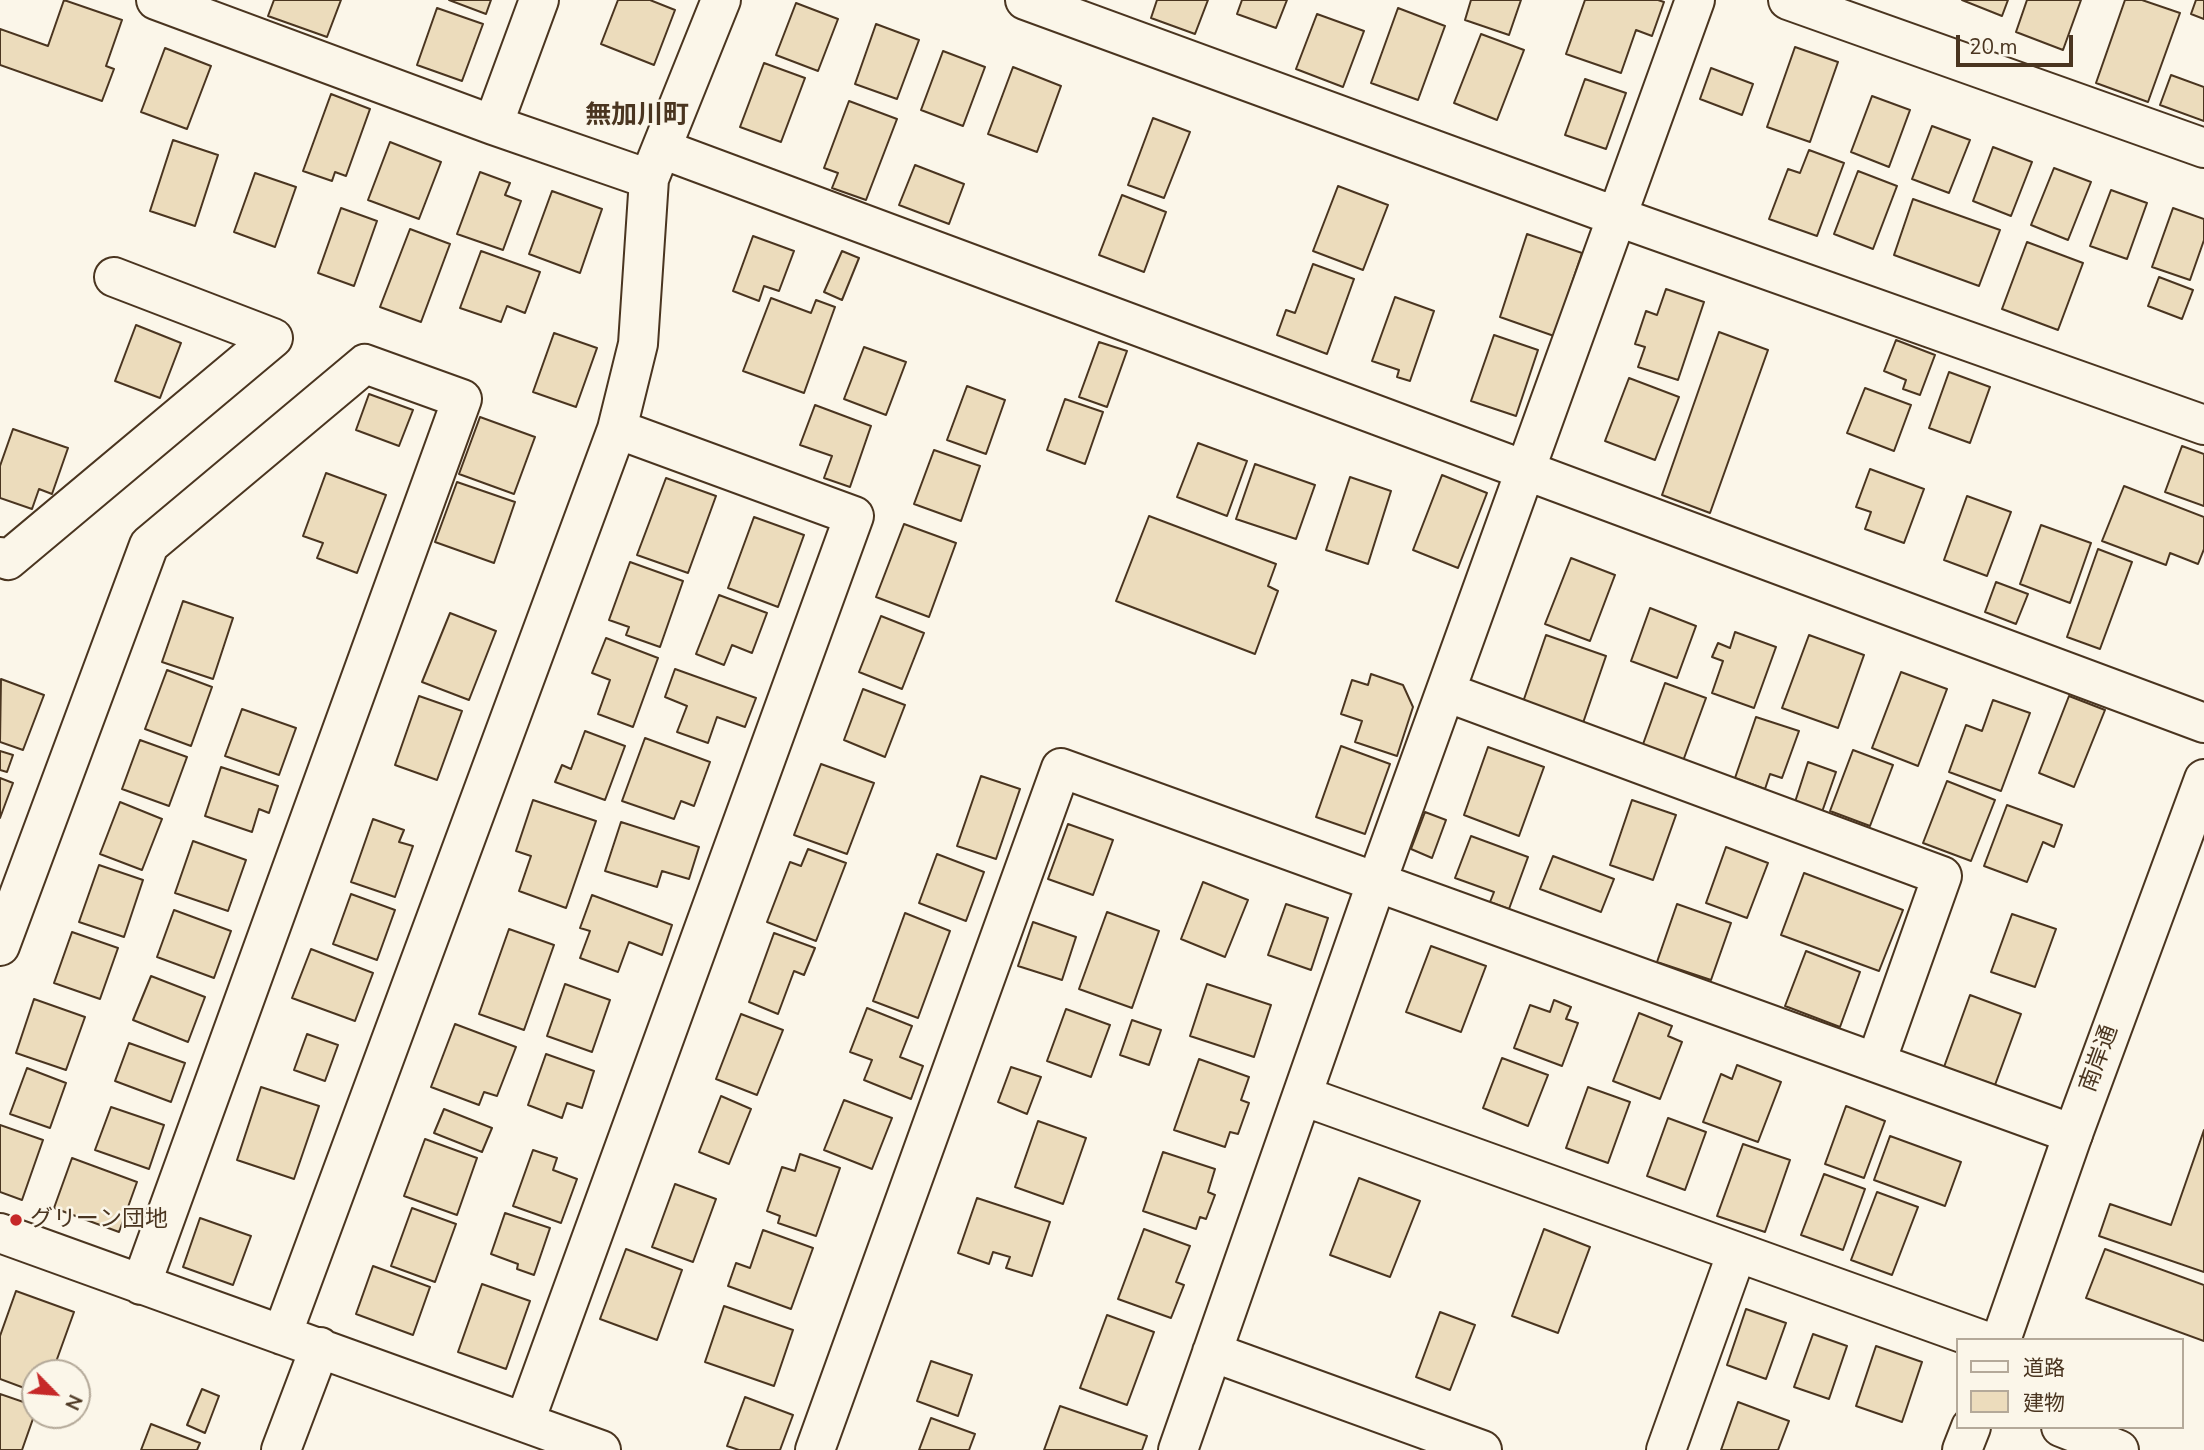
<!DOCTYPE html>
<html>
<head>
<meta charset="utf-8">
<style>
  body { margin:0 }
  #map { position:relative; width:2204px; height:1450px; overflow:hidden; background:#fbf6e9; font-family:"Nunito Sans","Noto Sans JP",sans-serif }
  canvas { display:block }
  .legend { position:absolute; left:1956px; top:1338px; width:228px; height:91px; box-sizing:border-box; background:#fbf6e9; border:2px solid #b4a999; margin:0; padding:9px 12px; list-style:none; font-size:21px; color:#4a3520 }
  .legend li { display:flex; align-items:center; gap:14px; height:35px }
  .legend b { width:35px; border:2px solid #b4a999 }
  .north { position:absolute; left:21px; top:1359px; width:70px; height:70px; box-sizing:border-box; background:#fbf6e9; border:2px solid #b4a999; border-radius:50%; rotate:115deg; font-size:19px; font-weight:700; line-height:28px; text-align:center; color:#4a3520 }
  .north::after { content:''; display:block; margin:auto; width:24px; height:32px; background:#c62828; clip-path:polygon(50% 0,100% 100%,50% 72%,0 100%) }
  .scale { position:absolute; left:1956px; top:35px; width:117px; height:32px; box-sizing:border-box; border:4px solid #4a3520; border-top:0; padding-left:9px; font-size:21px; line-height:24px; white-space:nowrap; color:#4a3520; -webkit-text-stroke:5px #fbf6e9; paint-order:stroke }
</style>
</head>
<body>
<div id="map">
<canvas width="2204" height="1450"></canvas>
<ul class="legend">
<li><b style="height:9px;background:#fbf6e9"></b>道路</li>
<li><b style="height:19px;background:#ecdcbc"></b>建物</li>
</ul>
<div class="north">N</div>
<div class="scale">20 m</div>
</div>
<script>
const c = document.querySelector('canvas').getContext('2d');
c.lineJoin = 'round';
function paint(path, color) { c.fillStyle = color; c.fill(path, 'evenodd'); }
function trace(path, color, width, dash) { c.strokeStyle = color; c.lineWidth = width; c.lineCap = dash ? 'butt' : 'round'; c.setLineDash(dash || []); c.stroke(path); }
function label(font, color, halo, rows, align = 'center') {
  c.font = font + ' "Nunito Sans","Noto Sans JP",sans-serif'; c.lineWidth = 5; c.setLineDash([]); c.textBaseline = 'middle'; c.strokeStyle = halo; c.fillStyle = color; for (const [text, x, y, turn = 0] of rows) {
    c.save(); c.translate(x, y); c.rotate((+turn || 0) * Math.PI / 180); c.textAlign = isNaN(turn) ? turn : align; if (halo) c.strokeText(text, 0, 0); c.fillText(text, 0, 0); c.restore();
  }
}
const building = new Path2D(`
  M64 0 122 20 106 66 114 69 102 101 0 65V29L48 46Z
  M274 0H341L327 37 268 16Z
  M449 0H491L486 14Z
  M618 0H650L675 10 654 65 601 44Z
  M1157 0H1208L1195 34 1151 18Z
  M1242 0H1287L1276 28 1237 14Z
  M1471 0H1521L1509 35 1465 20Z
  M1585 0H1658L1664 2 1652 36 1636 30 1621 73 1566 54Z
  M1962 0H2008L2002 16Z
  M2027 0H2081L2063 50 2016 32Z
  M2125 0H2142L2180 13 2148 102 2096 83Z
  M2196 0H2204V19L2191 14Z
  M796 3 838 19 818 71 776 55Z
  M437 8 483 24 462 81 417 65Z
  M1398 8 1445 26 1418 100 1371 83Z
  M1317 14 1364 31 1343 87 1296 69Z
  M876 24 919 40 897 99 855 84Z
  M1481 34 1524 50 1497 120 1454 103Z
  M1795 47 1838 62 1810 142 1767 127Z
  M165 48 211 66 187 129 141 112Z
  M943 51 985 67 963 126 921 110Z
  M764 63 805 78 781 142 740 127Z
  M1013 67 1061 86 1037 152 988 134Z
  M1711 68 1753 84 1742 115 1700 99Z
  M2171 75 2204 87V121L2160 105Z
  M1585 79 1626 93 1606 149 1565 135Z
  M331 94 370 109 346 176 335 172 332 181 303 171Z
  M1872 96 1910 110 1889 167 1851 152Z
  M849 101 897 119 866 200 832 188 838 173 824 168Z
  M1153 118 1190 132 1164 198 1128 185Z
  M1932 126 1970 140 1949 193 1912 179Z
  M173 140 218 155 195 226 150 211Z
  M390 142 441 162 419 219 368 200Z
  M1993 147 2032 162 2011 216 1973 201Z
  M1809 150 1844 163 1817 236 1769 219 1788 169 1800 173Z
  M915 165 964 184 949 224 899 205Z
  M2054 168 2091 182 2068 240 2031 225Z
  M1858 171 1897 186 1873 249 1834 234Z
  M480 172 510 183 505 195 521 201 503 250 457 234Z
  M255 173 296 187 275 247 234 232Z
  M1338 186 1388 205 1363 270 1313 251Z
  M2111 190 2147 203 2127 259 2090 246Z
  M552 191 602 209 580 273 529 254Z
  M1122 195 1166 212 1144 272 1099 255Z
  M1913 199 2000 230 1979 286 1894 255Z
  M341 208 377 221 354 286 318 273Z
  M2173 208 2204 219V240L2190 280 2152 267Z
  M410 229 450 244 421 322 380 307Z
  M1527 234 1582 253 1554 336 1500 317Z
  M753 236 794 251 779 291 764 286 759 301 733 291Z
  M2027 242 2083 263 2058 330 2002 309Z
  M481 251 540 272 525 313 507 306 501 322 460 308Z
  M842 251 859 258 842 300 824 292Z
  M1313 264 1354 279 1327 354 1277 335 1286 310 1295 313Z
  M2159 277 2193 290 2182 319 2148 306Z
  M1666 289 1704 302 1678 380 1638 367 1645 347 1635 344 1646 311 1657 315Z
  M1395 297 1434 311 1410 381 1397 377 1399 370 1372 361Z
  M771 298 811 313 816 300 835 307 804 393 743 371Z
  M136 325 181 343 160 398 115 381Z
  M1719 332 1768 350 1710 513 1662 495Z
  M554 333 597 348 576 407 533 392Z
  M1494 335 1538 350 1516 416 1471 401Z
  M1896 340 1935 355 1920 395 1903 389 1906 380 1884 371Z
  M1099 342 1127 351 1107 407 1079 397Z
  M864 347 906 362 886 415 844 399Z
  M1949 372 1990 387 1970 443 1929 428Z
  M1629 378 1679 397 1655 460 1605 441Z
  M967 386 1005 400 986 454 947 440Z
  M1865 388 1911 405 1894 451 1847 433Z
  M369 394 413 410 399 446 356 430Z
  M1065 399 1103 412 1085 464 1047 450Z
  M815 405 871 426 850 487 824 478 832 456 800 445Z
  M480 417 535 437 514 494 459 474Z
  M13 429 68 448 52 494 39 489 32 509 0 498V466Z
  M1198 443 1247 461 1227 516 1177 497Z
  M2182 446 2204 454V506L2165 492Z
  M934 450 980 466 961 521 914 504Z
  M1255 464 1315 485 1296 539 1236 519Z
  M1870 469 1924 489 1904 543 1865 529 1871 512 1856 507Z
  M326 473 386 495 357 573 317 558 323 543 303 536Z
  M1442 475 1487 493 1458 568 1413 550Z
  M1350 477 1391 491 1368 564 1326 550Z
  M666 478 716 496 688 573 637 555Z
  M457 482 515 502 494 563 435 542Z
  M2124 486 2204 517V549L2198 564 2170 553 2166 565 2102 541Z
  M1967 496 2011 512 1987 576 1944 560Z
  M1149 516 1276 564 1268 586 1278 591 1255 654 1116 601Z
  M754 517 804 535 778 607 728 588Z
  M904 524 956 543 929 617 876 597Z
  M2041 525 2091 543 2070 603 2020 584Z
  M2098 549 2132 562 2100 649 2067 637Z
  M1571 558 1615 575 1590 641 1545 624Z
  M630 562 683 581 660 647 626 635 629 627 609 620Z
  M1996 582 2028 594 2016 624 1985 612Z
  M719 595 767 613 752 653 732 645 724 665 696 654Z
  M183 601 233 618 213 679 162 662Z
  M1650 608 1696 626 1677 678 1631 661Z
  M450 613 496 631 469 700 422 682Z
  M881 616 924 633 902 689 859 672Z
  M1735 632 1776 647 1754 708 1712 693 1723 661 1712 657 1718 643 1730 648Z
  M1546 635 1606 656 1583 723 1523 702Z
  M1809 635 1864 655 1838 728 1782 708Z
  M606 638 658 658 633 727 598 714 610 680 592 673Z
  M675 669 756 698 745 727 717 717 708 743 677 732 687 706 665 697Z
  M167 670 212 687 191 746 145 729Z
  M1901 672 1947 689 1918 766 1872 748Z
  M1371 674 1403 685 1413 707 1397 756 1355 742 1362 721 1341 714 1352 680 1368 685Z
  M1 679 44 695 23 750 0 742Z
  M1665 683 1706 698 1683 761 1642 747Z
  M863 689 905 705 885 757 844 740Z
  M419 696 462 711 437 780 395 765Z
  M2069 696 2105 710 2074 787 2039 773Z
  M1993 700 2030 713 2001 791 1949 772 1966 725 1982 731Z
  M242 709 296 728 279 775 225 756Z
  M1756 717 1799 731 1782 778 1770 774 1765 789 1735 778Z
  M585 731 625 746 605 800 555 782 562 765 571 769Z
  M645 738 710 762 694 806 681 801 674 819 622 801Z
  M140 740 187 757 169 806 122 789Z
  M1341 746 1390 764 1365 834 1316 817Z
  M1488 747 1544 767 1519 836 1464 815Z
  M1853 750 1893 765 1870 826 1830 811Z
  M0 751 13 755 7 772 0 770Z
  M1808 762 1836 772 1822 812 1795 802Z
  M821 764 874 783 847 854 794 835Z
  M221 767 278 786 269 813 259 809 252 832 205 816Z
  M981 776 1020 789 996 859 957 846Z
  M0 778 13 783 0 818Z
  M1947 781 1995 800 1971 861 1923 843Z
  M533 800 596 821 566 908 519 891 531 856 516 851Z
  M1632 800 1676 815 1653 880 1610 865Z
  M120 802 162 819 142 870 100 854Z
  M2007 805 2062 825 2054 847 2043 842 2027 882 1984 866Z
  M1425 812 1446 820 1432 858 1411 849Z
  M373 819 404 830 399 842 413 846 395 897 351 882Z
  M621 822 699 847 689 879 662 871 657 887 605 871Z
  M1068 824 1113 840 1093 895 1048 879Z
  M1471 836 1528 857 1509 909 1490 902 1494 892 1455 878Z
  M193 841 246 860 228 911 175 893Z
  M1726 847 1768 863 1747 918 1706 903Z
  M808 849 846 863 816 941 767 922 790 862 801 866Z
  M937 854 984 872 966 921 919 903Z
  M1553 856 1614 879 1601 912 1540 889Z
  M99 865 143 880 124 937 79 922Z
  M1804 873 1903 910 1879 971 1781 935Z
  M1203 882 1248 900 1225 957 1181 939Z
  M351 894 395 910 377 960 333 944Z
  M592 895 672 925 662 955 629 942 618 972 580 958 590 931 580 928Z
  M1286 904 1328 918 1311 970 1268 955Z
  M1677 904 1731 923 1711 980 1657 962Z
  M174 910 231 931 214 978 157 957Z
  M1107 912 1159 931 1132 1008 1079 989Z
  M905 913 950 931 918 1018 873 1001Z
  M2012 914 2056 929 2035 987 1991 972Z
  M1033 922 1076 937 1062 980 1018 966Z
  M509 929 554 945 524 1030 479 1014Z
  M72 932 118 948 100 999 54 983Z
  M774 933 815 948 804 975 794 971 778 1014 749 1002Z
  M1431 946 1486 966 1461 1032 1406 1012Z
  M311 949 373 973 355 1021 292 998Z
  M1806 951 1860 972 1840 1027 1785 1006Z
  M151 976 205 997 188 1042 133 1020Z
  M565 984 610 1000 592 1052 547 1036Z
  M1207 984 1271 1005 1254 1057 1190 1036Z
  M1970 995 2021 1014 1995 1085 1944 1067Z
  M34 999 85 1017 66 1070 16 1053Z
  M1554 1000 1571 1007 1566 1019 1578 1023 1562 1066 1514 1048 1530 1005 1550 1012Z
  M867 1008 912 1026 900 1057 923 1066 911 1099 864 1080 872 1060 850 1052Z
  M1066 1009 1110 1025 1091 1077 1047 1061Z
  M1639 1013 1672 1026 1668 1036 1682 1042 1660 1099 1613 1081Z
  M741 1014 783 1030 757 1095 716 1079Z
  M1132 1020 1161 1030 1149 1065 1120 1055Z
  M455 1024 516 1047 497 1096 484 1092 479 1105 431 1087Z
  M307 1034 338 1045 325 1081 294 1070Z
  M129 1043 185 1063 171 1102 115 1081Z
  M546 1054 594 1071 582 1108 567 1103 562 1118 528 1105Z
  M1502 1058 1548 1075 1528 1126 1483 1108Z
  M1199 1059 1249 1077 1241 1100 1249 1103 1238 1134 1230 1132 1225 1147 1174 1130Z
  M1737 1065 1781 1082 1758 1142 1703 1122 1721 1074 1732 1079Z
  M1011 1067 1041 1077 1027 1114 998 1102Z
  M27 1068 66 1083 50 1128 10 1114Z
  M261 1087 319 1106 294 1179 237 1160Z
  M1588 1087 1630 1102 1608 1163 1566 1148Z
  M721 1096 751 1109 729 1164 699 1152Z
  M844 1100 892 1118 872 1169 824 1150Z
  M1846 1106 1885 1121 1864 1178 1825 1164Z
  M111 1107 164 1125 149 1169 95 1150Z
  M444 1109 492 1128 482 1152 434 1133Z
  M1668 1118 1706 1132 1685 1190 1647 1176Z
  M1038 1121 1086 1138 1063 1204 1015 1187Z
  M0 1125 43 1140 22 1200 0 1192Z
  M2204 1130V1272L2099 1236 2110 1204 2171 1225Z
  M1890 1136 1961 1162 1945 1206 1874 1180Z
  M425 1139 477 1158 457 1215 404 1196Z
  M1743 1144 1790 1160 1765 1232 1717 1216Z
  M533 1150 557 1158 553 1170 577 1179 561 1223 513 1206Z
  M1163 1152 1215 1169 1208 1192 1215 1195 1206 1219 1200 1217 1196 1229 1143 1211Z
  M800 1154 840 1168 816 1236 778 1223 780 1216 767 1211 782 1167 795 1171Z
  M72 1158 137 1182 119 1232 54 1208Z
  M1824 1174 1865 1189 1843 1250 1801 1235Z
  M1359 1178 1420 1201 1390 1277 1330 1255Z
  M675 1184 716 1199 693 1262 652 1247Z
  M1877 1192 1918 1207 1892 1275 1851 1260Z
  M977 1198 1050 1222 1032 1276 1006 1268 1010 1257 993 1252 989 1264 958 1253Z
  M412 1208 456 1224 435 1282 391 1266Z
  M505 1213 550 1228 534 1275 517 1269 518 1264 491 1254Z
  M200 1218 251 1236 233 1285 183 1267Z
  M1144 1229 1190 1246 1176 1282 1184 1285 1171 1318 1118 1299Z
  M1544 1229 1590 1247 1558 1333 1512 1316Z
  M763 1230 813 1248 791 1309 728 1286 736 1263 750 1268Z
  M626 1249 682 1270 657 1340 600 1319Z
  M2105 1249 2204 1285V1341L2086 1298Z
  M373 1266 430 1287 413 1335 356 1314Z
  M482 1284 530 1301 506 1369 458 1352Z
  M16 1291 74 1312 52 1373H35V1392L0 1379V1336Z
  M724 1306 793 1330 774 1386 705 1362Z
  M1746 1309 1786 1323 1766 1379 1727 1365Z
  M1440 1312 1475 1325 1450 1390 1416 1377Z
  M1107 1315 1154 1332 1127 1405 1080 1388Z
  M1813 1334 1847 1346 1829 1399 1794 1387Z
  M1876 1346 1922 1362 1902 1422 1856 1406Z
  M931 1361 972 1375 958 1416 917 1401Z
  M202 1389 219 1396 205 1433 187 1425Z
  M0 1394 35 1406V1413L22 1450H0Z
  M745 1397 793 1415 780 1450H739L727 1446Z
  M1738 1402 1789 1421 1778 1450H1721Z
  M1060 1406 1147 1436 1142 1450H1044Z
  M931 1418 975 1434 969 1450H919Z
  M151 1424 200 1443 197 1450H141Z`);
paint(building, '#ecdcbc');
trace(building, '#4a3520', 2);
const minor = new Path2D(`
  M156 0 493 125 649 179
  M1025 0 1618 217 2204 425
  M1788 0 2204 148
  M493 125 539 0
  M662 149 2204 723
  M0 557 8 560 273 338 114 277
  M1446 692 1942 876 1876 1062
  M0 946 149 545 365 364 462 399 141 1285
  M1303 1096 1982 1340
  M0 1233 601 1450
  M282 1335 617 429 638 344 649 179 721 0
  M1212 1352 1482 1450
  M525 1421 854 516 617 429
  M2061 1427 2119 1450
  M281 1450 320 1347
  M815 1450 1061 768 2073 1134
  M1178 1450 1377 881 1695 0
  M1666 1450 1737 1252`);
const major = new Path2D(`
  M2001 1340 2073 1134 2204 779
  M1962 1450 1971 1427`);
trace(minor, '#4a3520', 42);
trace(major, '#4a3520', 42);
trace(minor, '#fbf6e9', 38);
trace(major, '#fbf6e9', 38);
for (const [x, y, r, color] of [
  [16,1220,7,"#c62828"]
]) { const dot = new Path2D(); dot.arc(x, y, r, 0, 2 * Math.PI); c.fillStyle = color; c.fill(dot); trace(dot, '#fbf6e9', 2.5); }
label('23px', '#4a3520', '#fbf6e9', [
  ["南岸通",2100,1059,-70]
]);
label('23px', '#4a3520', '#fbf6e9', [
  ["グリーン団地",30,1220]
], 'left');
label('bold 26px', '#4a3520', '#fbf6e9', [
  ["無加川町",637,117]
]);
</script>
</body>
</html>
